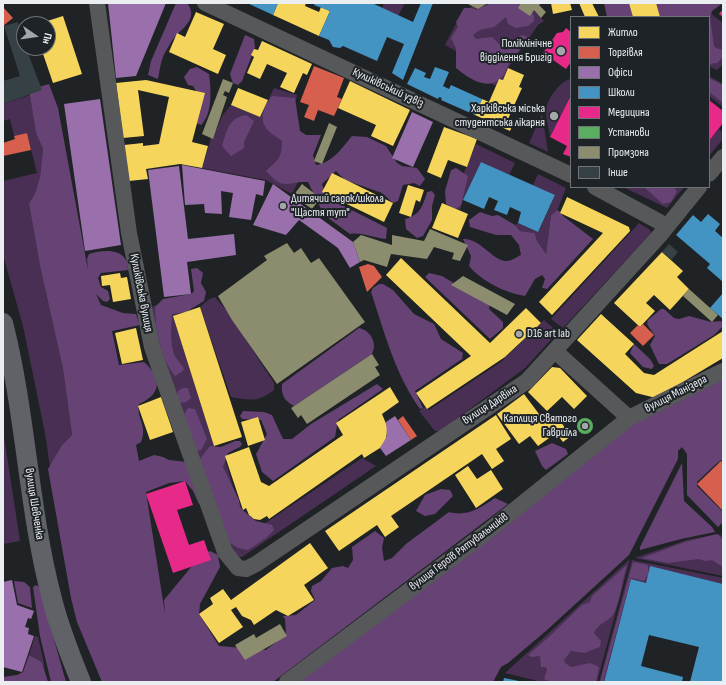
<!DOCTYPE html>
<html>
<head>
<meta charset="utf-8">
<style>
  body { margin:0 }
  #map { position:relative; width:726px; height:685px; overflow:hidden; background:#202325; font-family:"Sofia Sans Condensed",sans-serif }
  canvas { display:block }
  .frame { position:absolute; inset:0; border:4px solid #ebeef1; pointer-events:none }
  .legend { position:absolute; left:570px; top:16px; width:140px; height:172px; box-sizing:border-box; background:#1e2327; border:1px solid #707478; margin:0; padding:5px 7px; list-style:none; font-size:12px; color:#ebeef1 }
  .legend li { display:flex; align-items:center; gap:8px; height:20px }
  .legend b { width:20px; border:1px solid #707478 }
  .north { position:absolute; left:16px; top:16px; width:40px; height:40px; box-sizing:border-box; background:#1e2327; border:1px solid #707478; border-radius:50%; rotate:103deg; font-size:11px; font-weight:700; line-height:16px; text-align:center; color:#ebeef1 }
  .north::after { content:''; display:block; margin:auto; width:14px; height:18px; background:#a4a7aa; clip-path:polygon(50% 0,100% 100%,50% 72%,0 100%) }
</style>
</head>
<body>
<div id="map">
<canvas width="726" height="685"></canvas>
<div class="frame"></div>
<ul class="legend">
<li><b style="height:11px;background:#f6d55c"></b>Житло</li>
<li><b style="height:11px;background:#d6604d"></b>Торгівля</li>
<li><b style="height:11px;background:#9970ab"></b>Офіси</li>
<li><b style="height:11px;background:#4393c3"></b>Школи</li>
<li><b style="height:11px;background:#e7298a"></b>Медицина</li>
<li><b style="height:11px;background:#5aae61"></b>Установи</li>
<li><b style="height:11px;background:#8c8c6e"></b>Промзона</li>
<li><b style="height:11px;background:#364145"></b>Інше</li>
</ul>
<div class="north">Пн</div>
</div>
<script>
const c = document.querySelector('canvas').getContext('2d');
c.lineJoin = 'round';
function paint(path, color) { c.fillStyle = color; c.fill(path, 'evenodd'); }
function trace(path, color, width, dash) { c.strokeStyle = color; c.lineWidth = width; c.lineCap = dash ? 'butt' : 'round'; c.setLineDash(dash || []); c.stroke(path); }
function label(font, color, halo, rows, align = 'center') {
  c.font = font + ' "Sofia Sans Condensed",sans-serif'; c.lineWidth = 4; c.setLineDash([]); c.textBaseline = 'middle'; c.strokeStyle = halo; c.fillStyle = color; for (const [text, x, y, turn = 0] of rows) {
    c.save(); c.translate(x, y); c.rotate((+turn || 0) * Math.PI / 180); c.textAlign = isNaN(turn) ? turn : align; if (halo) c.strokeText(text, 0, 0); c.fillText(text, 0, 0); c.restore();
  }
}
paint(new Path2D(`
  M384 3H405L398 16 382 8Z
  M472 6 514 7 534 10 544 21 538 25 508 68 503 80 499 79 496 86 457 67 456 51 445 45 458 20Z
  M709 12 723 23V64L717 70 709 66V17H705Z
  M709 76 723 84V107L709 96Z
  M571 79V94L550 137C549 128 546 119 546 111 546 100 560 81 571 79Z
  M274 88 297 95 289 130 318 143 292 194 266 180 202 168 211 138H213L222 116 231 105 260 117Z
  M30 95 36 133 43 149 40 177 35 193 29 204 40 266 63 369 72 435 62 445 50 467 45 433 23 326 3 255V181L37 173 27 133 14 136 10 119 3 121V104Z
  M542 114 548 152 529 143Z
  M719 129 723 133V139L709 156V141Z
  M476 144 515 163 509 175 481 162 463 200 460 210 450 206Z
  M538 174 566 188 557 211 551 215 546 255 537 241 535 233 520 231 515 225 518 223 538 232 555 196 533 185Z
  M623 187H684L667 208Z
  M639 223 650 230 651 233 563 328 551 319Z
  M187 297 190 310 173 316 214 446C218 450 222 454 224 458 234 481 235 519 264 524L362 458 376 466 242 557 230 555 158 347 150 307Z
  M215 297 227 311 274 383V390C258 403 249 400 231 397L200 307 208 300Z
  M544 320 558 332 525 368 440 431H435L419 411 425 407 429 410 501 362Z
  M3 430 20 541 3 544Z
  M719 534 723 537V576L635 558 687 540Z
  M630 559 597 682H542L505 673Z
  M632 560 723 578V584L650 567 646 583 631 579 604 682H599Z
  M35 636 38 637 45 668 42 662 29 655Z`), '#4a2f55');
paint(new Path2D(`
  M176 3H187C198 17 185 26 177 35 172 39 169 46 166 51 161 59 160 69 158 79L148 75 151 61Z
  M490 3H527L534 16V21L528 26 516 28 508 24 506 17 494 27 480 30 473 35 476 39 492 37 505 50 509 49 521 35 527 36C524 46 516 54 510 62 507 66 506 72 503 76 489 93 468 78 456 68V48L451 38 458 27 456 22 464 8H471L477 10Z
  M604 3H723L712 11 710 17 714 46 716 48 723 50V57L717 63 709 64V17H607Z
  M245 35 254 39 255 47 242 81 238 85 233 83 230 74Z
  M197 67 209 74C211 90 213 113 201 125L196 123 200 97 193 86 188 85 184 77 190 69Z
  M709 78 723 85V103L709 92Z
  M49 84 58 108 88 270 87 259 89 254C105 249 128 248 128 270L101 273 98 278 101 287 108 291 110 299 107 302 103 301 96 294 101 305 123 313 136 314 140 325 112 331 119 365 144 362C162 378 162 394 139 404 136 419 148 425 141 442L136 445 139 461 154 455 163 457 169 460 187 462 205 505 199 504 193 491 185 481 169 483 146 492 165 614 164 600 201 555 210 551 218 555 220 567 200 604 199 614 219 646 266 650 286 634 285 619 283 616 296 615 315 600 311 591 312 586 321 581 332 568 343 566 348 568 353 560 352 547 375 531 384 538 382 548 384 561 392 558 406 544 449 512C467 517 480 508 495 498L508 504 273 682H102L77 622 71 598 48 469 62 445 72 435 63 369 40 266 29 204 35 193 40 177 43 149 36 133 29 90Z
  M272 96 295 98 300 131 306 135H321L313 155 316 165C332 163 342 148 352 136L367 137 386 146 397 163 402 166 417 168 425 179 420 186 414 183 403 185 398 201 393 203 382 193 345 180 336 171 322 184 325 193 334 201 387 228 386 239C374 238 362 232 350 234L324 215 308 182C285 181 285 192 266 171 278 160 282 158 282 141 277 137 267 132 265 126 259 116 266 104 272 96Z
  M246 115 254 121 244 142V148L231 156 222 146C227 131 228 118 246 115Z
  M456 168 468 176 461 205 456 209 446 204 445 191 451 170Z
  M644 187H673L677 191 671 202 663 204Z
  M432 191 435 195 432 206V220L423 236 417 238 406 229 405 219C420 215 423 206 427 192Z
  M558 210 563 216 593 239 547 289 542 288 545 279 542 275 535 279 525 296C506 293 481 281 469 266L471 256 463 239C481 238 493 262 507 261 511 261 517 257 521 255L519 245 511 235H496L470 227 469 220 480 212 492 216 498 215 515 225 520 231 535 233 537 241 546 254 551 215Z
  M197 268 203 273 201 283 206 292 204 301 186 312 172 314C171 325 170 343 174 354 176 360 182 363 184 370L175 376C161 359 155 329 155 307L163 299 191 294 194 291 191 269Z
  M429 273 442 276 467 291 490 300 489 309 503 322V328L490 339 425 277Z
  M379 284H383L393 290 414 314 434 324 441 339 463 353 462 359 415 391 423 408 420 409C395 374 384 331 371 292L373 288Z
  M661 309H664L674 318 679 319 689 316 711 322 721 321 723 326 714 335 667 364H659L650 345 655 336 647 324 648 320Z
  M359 328C370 330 378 343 372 354L294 406C284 401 281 394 282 384Z
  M634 344 650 359 654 366 652 369 643 367 630 353Z
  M723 379V459L716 464 697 482V486L723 512V522L718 527 687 495V454L682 447 678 451V459L629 555 547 630 508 663 501 667 493 682H287L649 408Z
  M377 384 383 389 338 420 335 437 273 481 262 472 256 454 267 434 261 420 242 419 240 416 243 411 264 412 272 415 283 439H292L311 424Z
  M183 388H188L191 398 186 402 179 403 177 397 178 391Z
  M188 408 195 409 207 439 201 450 198 451 196 450 183 416Z
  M235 441H240L242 444 240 447 228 453 223 467 239 500 240 508 256 521 272 525 274 530 266 538 248 550 238 548 227 541 200 459 210 446 221 447Z
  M552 443 566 449 568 454 546 470 542 466 535 451Z
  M682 463 684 501 712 527 715 532 681 539 640 550V547Z
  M441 489 450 490 453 496 435 514 425 516 416 511 425 495Z
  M717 534 723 540V567L712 560 705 561 699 559 668 563 642 558 685 542Z
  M633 562 648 565V574L644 581 631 578 603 682H600Z
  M627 565C622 580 621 597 615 611 611 622 598 622 594 633L601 641 600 647 584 653 571 651 564 660 565 663 571 667 590 663 599 667 596 682H553L544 679 547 670 546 667H541L540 656 532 657 528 655 551 635 582 605 590 602 592 596Z
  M14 581 24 582 30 587 32 608 18 603Z
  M36 585 39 587 66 682H51L40 636 33 587Z
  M29 655 42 662 48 682H3V677L17 675 23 672Z`), '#664374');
paint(new Path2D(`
  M278 3H306L305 6 319 12 321 7 330 11 319 36 273 15Z
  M551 3H570L572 10 553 14Z
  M579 3H592L599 17H585Z
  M629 3H656L660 17H633Z
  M196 12 224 24 213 49 226 55 218 74 169 52 177 33 185 37Z
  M63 16 82 74 53 83 41 48H48V24H38Z
  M262 41 312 64 307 75 303 73 294 93 280 87 287 73 267 64 260 79 247 73 254 57 251 55 254 49 258 50Z
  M508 68 524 75 519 87 522 88 508 119 514 121 510 131 475 115 482 99 489 102 499 79 503 80Z
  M146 80 205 93 192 142 208 146 202 168 180 164 146 169 148 179 129 181 124 145 143 143V146L159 144 169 97 138 90 144 136 123 138 116 83Z
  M350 81 410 110 393 146 371 136 376 125 338 108Z
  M238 88 268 100 260 117 231 105Z
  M444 127 477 139 467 167 448 160 441 178 427 172Z
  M332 173 393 203 384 222 322 192Z
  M408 185 424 190 420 202 416 200 411 217 399 213Z
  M567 197 629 227 630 231 552 315 539 302 603 233 560 213Z
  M442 203 468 214 458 238 432 228Z
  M662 252 683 271 677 277 689 289 670 310 654 295 646 303 655 311 640 327 614 303Z
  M401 258 490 343 526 308 541 323 505 357 427 409 416 393 471 356 386 275Z
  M120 273 121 278 127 277 131 299 113 302 110 285 102 286 101 276Z
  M200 307 242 437 214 446 173 316Z
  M601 314 634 344 625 354 644 373 654 375 723 331V358L656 398 636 393 577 340Z
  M136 328 143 360 122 364 115 333Z
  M552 367 560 368 587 396 574 409 562 397 547 411 528 392Z
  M390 387 399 402 382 414 387 426V431L386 440 380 448 364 458 362 454 269 519 267 516 260 520 254 519 249 515 246 508 243 510 225 456 249 447 261 482 269 486 343 435 336 423Z
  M524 394 545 422 555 414 571 436 563 442 556 433 538 446 530 436 519 444 497 414Z
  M161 397 173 432 150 440 138 406Z
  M496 415 511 439 496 449 504 461 492 469 482 454 391 516 399 527 385 537 377 525 339 551 325 531Z
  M258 417 265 440 248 446 241 422Z
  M468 466 477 479 491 470 503 489 476 508 455 475Z
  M310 543 328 568 304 585 314 600 288 616 276 610 254 625 251 620 242 616 236 607 231 610 243 627 219 643 199 614 213 604 210 598 223 589 231 600Z`), '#f6d55c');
paint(new Path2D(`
  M3 7 13 18 3 26Z
  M314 66 344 78 337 97 342 99 334 116 318 110 314 121 304 117 309 105 300 102Z
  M27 133 31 150 3 156V143L15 139 14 136Z
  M368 264 374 266 382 277 367 292 359 267Z
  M643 324 654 335 643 346 630 333 638 325 640 327Z
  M403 416 417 436 411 440 398 420Z
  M721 461 723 463V511L697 484Z`), '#d6604d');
paint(new Path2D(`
  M108 3H166L136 76 116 78Z
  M100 99 121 245 85 251 64 104Z
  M412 112 433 122 413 167 392 158Z
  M182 165 265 181 263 196 256 194 251 220 229 217 233 193 221 191 222 214 205 213 204 204 185 205Z
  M179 166 188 239 234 234 236 255 187 262 191 294 164 297 148 170Z
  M273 184 353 242 360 262 350 268 338 248 299 220 286 235 253 225Z
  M395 416 411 440 386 456 380 448 387 436 386 422Z
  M12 580 17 605 34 611 31 619 28 618 25 627 29 628 28 634 34 636 22 672 3 667V582Z`), '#9970ab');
paint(new Path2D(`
  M247 3H278L273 15Z
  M315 3H372L413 22 421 3H433L403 80 392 73 404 44 387 37 377 61 343 46 340 48 333 47 329 40 319 36 330 11 314 5Z
  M435 67 449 72 443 86 449 89 451 85 482 99 475 115 441 100 442 98 439 97 438 99 407 84 415 68 426 73 424 77 430 79Z
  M481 162 555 195 538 232 518 223 521 212 510 207 507 215 494 210 498 201 489 197 484 209 463 200Z
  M708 214 720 224 715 231 723 238V282L707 268 710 264 676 235 693 215 701 222Z
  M723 293V319L710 308Z
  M650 566 723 584 722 682H690L699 647 649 635 641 666 683 677 682 682H604L631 579 646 583Z
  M504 678 519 681V682H503Z`), '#4393c3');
paint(new Path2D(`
  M723 9V17L719 14Z
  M566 28 571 32V62L566 69 543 53 557 33 563 32Z
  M571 95V157L563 154 567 146 550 137Z
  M709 100 723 111V123L709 141Z
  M185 481 193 505 177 510 189 545 204 540 211 560 173 573 146 494Z`), '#e7298a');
paint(new Path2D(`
  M577 426a8 8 0 1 1 16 0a8 8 0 1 1-16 0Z`), '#5aae61');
paint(new Path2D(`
  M466 3H488L478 9Z
  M521 3H542L539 5 546 12 541 18 534 10 530 16 518 8Z
  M223 79 233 83 229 93 225 91 223 95 227 97 213 139 202 134Z
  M329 123 337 127 322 164 314 161Z
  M302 184 315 194 313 196 319 200 312 209 293 196Z
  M430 229 468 245 460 261 452 259 454 253 434 247 427 259 391 254 387 267 364 260 360 262 353 242 361 235 392 245V235L424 241Z
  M287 243 294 253 301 248 311 263 319 258 365 322 277 384 232 320 218 296 267 260 264 256Z
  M463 276 515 304 507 315 451 285Z
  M689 289 718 315 712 322 683 296Z
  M372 354 379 365 375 367 380 375 307 424 301 415 298 418 291 408Z
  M280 624 287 636 245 660 235 645 254 634 256 638Z`), '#8c8c6e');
paint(new Path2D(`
  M18 22 24 42V48H26L42 90 3 104V81L20 76 4 26Z
  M669 244 678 252 671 260 662 252Z`), '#364145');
trace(new Path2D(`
  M97 3 129 233 152 347 225 552 238 568 246 569 256 564 527 381 661 234 699 187
  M205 3 571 175
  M709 174 723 157
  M595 187 667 226
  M555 351 629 418
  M287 682 487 532 629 418 723 371`), '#56585a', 16);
trace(new Path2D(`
  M3 323C26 413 28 508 52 599 59 627 70 655 81 682`), '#616267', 20);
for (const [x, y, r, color] of [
  [561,51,5,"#a4a7aa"],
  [554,116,5,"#a4a7aa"],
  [283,206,4,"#a4a7aa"],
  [519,334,4,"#a4a7aa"],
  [585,426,4,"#a4a7aa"]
]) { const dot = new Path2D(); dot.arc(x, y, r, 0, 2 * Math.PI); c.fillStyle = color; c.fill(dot); trace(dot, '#1e2327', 1.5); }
label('12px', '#ebeef1', '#1e2327', [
  ["Поліклінічне",552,44],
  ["відділення Бригід",552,58],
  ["Харківська міська",545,109],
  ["студентська лікарня",545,123],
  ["Дитячий садок/школа",291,199,"left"],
  ["\"Щастя тут\"",291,213,"left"],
  ["D16 art lab",527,334,"left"],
  ["Каплиця Святого",577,419],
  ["Гавриїла",577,433]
], 'right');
label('12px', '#ebeef1', '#1e2327', [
  ["Куликівський узвіз",388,88,25],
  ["Куликівська вулиця",141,293,79],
  ["вулиця Манізера",676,394,-27],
  ["вулиця Дарвіна",490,405,-33],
  ["вулиця Шевченка",34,504,81],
  ["вулиця Героїв Рятувальників",459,552,-37]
]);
</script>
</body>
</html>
